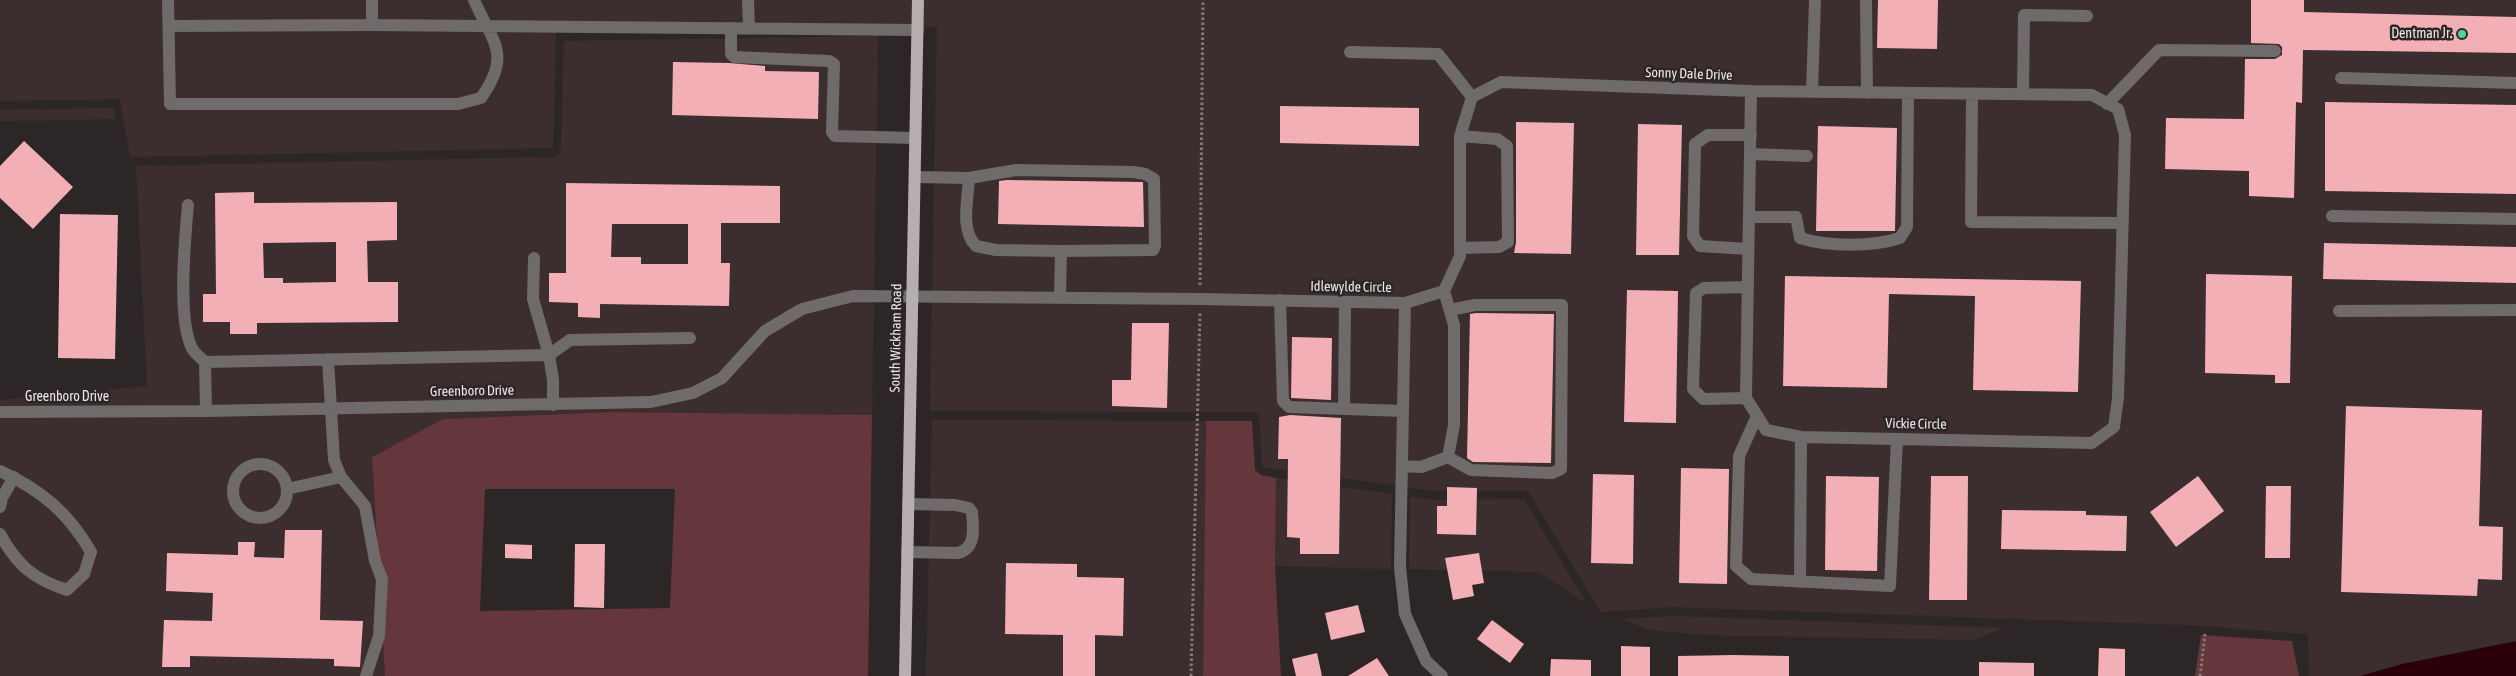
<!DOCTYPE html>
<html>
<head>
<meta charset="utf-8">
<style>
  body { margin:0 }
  canvas { display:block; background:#2d2627 }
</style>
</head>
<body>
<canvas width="2516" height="676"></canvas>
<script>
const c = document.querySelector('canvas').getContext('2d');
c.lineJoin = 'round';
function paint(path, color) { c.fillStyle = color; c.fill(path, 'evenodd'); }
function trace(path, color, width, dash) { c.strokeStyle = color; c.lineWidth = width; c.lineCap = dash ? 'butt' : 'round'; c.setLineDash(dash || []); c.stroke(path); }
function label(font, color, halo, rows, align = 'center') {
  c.font = font + ' "Asap Condensed",sans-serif'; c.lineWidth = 5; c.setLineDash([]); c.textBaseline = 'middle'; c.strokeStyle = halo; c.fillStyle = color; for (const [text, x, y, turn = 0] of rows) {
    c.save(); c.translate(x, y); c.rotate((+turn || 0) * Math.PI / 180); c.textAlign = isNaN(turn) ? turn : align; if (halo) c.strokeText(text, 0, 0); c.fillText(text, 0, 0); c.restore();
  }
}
paint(new Path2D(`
  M0 0H2516V676H2309L2308 634 2190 625 1672 607 1601 612 1528 491H1435L1262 467 1259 412 930 411 937 27 556 32 553 148 130 157 120 99 0 101Z
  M878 36 872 415 611 412 443 419 372 457 385 676H0V400L147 386 136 166 554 157 560 153 561 148 564 41Z
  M113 108 116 119 0 121V110Z
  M932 420 1206 421 1203 676H926Z
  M1276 478 1392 494 1391 569 1275 566Z
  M1410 497 1435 500 1524 499 1587 604 1539 572 1409 569Z
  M1673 616 2003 628 1973 640 1703 635 1650 630 1623 619Z`), '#3c2e2f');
paint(new Path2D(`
  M611 412 872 415 868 676H385L372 457 443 419ZM485 489H675L670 608 480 611Z
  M1206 421H1252L1255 470 1261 475 1276 478 1275 566 1281 676H1203Z
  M2201 635 2292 641 2299 676H2195Z`), '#65363c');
paint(new Path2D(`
  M2516 641V676H2360L2402 664Z`), '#2c0008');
paint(new Path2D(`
  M1878 0H1938L1937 49 1877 48Z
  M2251 0H2304V12L2516 17V53L2303 50 2302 103 2296 102 2294 198 2249 196V171L2165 169 2166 118 2244 119 2245 59H2275L2282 55V47L2279 44 2251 43Z
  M673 62 729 63 765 66V71L819 72 818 119 672 115Z
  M2325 102 2516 105V194L2325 191Z
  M1280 106 1419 108V146L1280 143Z
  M1516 122 1574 123 1571 254 1514 253 1516 242Z
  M1638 124 1682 125 1679 255H1636Z
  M1818 126 1897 128 1895 231H1816Z
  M24 141 73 187 33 229 0 198V166Z
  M1007 180 1143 182 1144 227 998 224 999 181Z
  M566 183 780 186V223H721V263H730L729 306 600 304V318L578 317V303L549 302V273H566ZM612 224H688V264H641V257H611Z
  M254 192V203L397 202V240L367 241 368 282H398V322L257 323V334H230V322H203V294H216L215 193ZM336 242V282L283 283V278H264L263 243Z
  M60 214 118 215 115 359 58 358Z
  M2324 243 2516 247V283L2323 279Z
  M2206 274 2292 276 2290 383H2275V375L2205 373Z
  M1785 276 2081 281 2078 392 1973 390 1975 296 1889 294 1887 388 1783 386Z
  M1627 290 1678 291 1676 423 1624 422Z
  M1476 313 1554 314 1551 463 1473 462 1467 458 1470 314Z
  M1132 323H1169L1167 408 1112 406V380H1131Z
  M1292 337 1332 338 1331 400 1291 398Z
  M2346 406 2482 410 2479 526 2503 527 2502 580 2478 579 2477 596 2341 592Z
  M1290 415 1341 418 1339 554H1300V538L1287 537 1288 459H1278L1279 417Z
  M1681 468 1729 469 1727 584 1679 583Z
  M1593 474 1634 475 1633 564 1591 563Z
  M1826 476 1879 477 1877 571 1825 570Z
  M1931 476H1968L1967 600H1929Z
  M2198 476 2224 511 2176 547 2150 512Z
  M2266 486H2291L2290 558H2265Z
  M1447 487 1477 488 1476 535 1437 534V506H1447Z
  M2002 510 2086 511V515L2127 516 2126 551 2001 549Z
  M285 530H322L320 620 363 621 360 667 334 666V659L190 656V667H162L164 620 212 621 213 593 166 591 167 553 238 555V542H255L254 557 284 558Z
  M505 544 532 545V559L505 558Z
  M575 544H605L604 608 574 607Z
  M1479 553 1484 583 1472 585 1474 596 1453 600 1445 558Z
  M1006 563 1077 564V577L1124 578 1123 636 1095 635V676H1063V635L1005 634Z
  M1358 605 1365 632 1331 640 1325 613Z
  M1492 620 1524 644 1510 663 1477 639Z
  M1621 646 1650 647V676H1621Z
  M2099 648 2125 649V676H2098Z
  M1317 653 1322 676H1296L1292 659Z
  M1734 655 1789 656V676H1678V656Z
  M1377 658 1389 676H1348Z
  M1551 659 1591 660V676H1550Z
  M1979 662 2034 663V676H1979Z`), '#f2afb6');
trace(new Path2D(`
  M1200 285 1203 0
  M1191 676 1200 312
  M2200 676 2205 634`), '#817b7b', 3, [2.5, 2.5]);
trace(new Path2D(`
  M168 0 170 104H458L481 98C512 54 493 43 474 0
  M372 0V25
  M748 0 749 28
  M1866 0 1867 93
  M169 26 372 25 918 30
  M731 28V54L734 57 829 61 834 64 832 132 835 136 915 138
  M1350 52 1438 54 1472 97
  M2341 78 2516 83
  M1812 92 1815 0
  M1972 94 1971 222 2123 223
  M2023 94 2024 15 2087 16
  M2107 104 2159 50 2275 51
  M1460 136 1497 139 1507 146 1508 242 1499 247 1460 248
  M1750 154 1807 156
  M915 177 969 178C968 200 960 230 976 246L996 250 1061 251 1060 298
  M969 178 1016 170 1134 172 1145 174 1154 179 1155 246 1153 250 1061 251
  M188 205C185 237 177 320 192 348 194 353 201 358 205 362
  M2332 216 2516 219
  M1749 217H1796L1800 238C1829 247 1872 247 1900 238L1907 227 1908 93
  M1748 249 1700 246 1693 236 1695 144 1708 135H1751
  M534 258 533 299 549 355 553 380V405
  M1280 300 1283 401 1289 407 1403 411
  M1405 303 1400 567 1405 614 1426 661 1442 676
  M2339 311 2516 310
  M328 359 334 460 341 477 365 506 375 561 382 579 379 636 366 676
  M1746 398 1703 399 1693 389 1696 293 1704 288 1748 287
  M1344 408 1345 302
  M206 411 205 362 549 355 570 340 690 338
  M0 412 206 411 651 402 693 393 722 378 765 331 802 309 853 296 1200 299 1405 303 1444 291 1460 256V136L1472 97 1501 82 1751 91 2092 95 2118 109 2125 135 2118 398 2114 427 2092 443 1801 437 1766 430 1746 398 1751 91
  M1757 416 1739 456 1736 566 1751 579 1890 586 1897 439
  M1448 457 1471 470 1552 473 1561 469 1562 305H1475L1450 310
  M233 491a27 27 0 1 1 54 0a27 27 0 1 1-54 0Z
  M1402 466 1421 467 1448 457 1454 425V325L1444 291
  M0 471C41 490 68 512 91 552L84 574 67 590C33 579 17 565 0 534
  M287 489 341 477
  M0 507 2 498 14 477
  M907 552 958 553C977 548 973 528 972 512L969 508 955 505 908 504
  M1800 582 1801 437`), '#6f6b6b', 12);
trace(new Path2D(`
  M905 676 918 0`), '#b6aeaf', 12);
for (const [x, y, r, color] of [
  [2462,34,5,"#4bd49b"]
]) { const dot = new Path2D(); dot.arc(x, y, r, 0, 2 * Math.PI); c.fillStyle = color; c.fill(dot); trace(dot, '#2d2627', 2); }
label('14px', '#ece7e7', '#2d2627', [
  ["Dentman Jr.",2452,34]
], 'right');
label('14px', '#ece7e7', '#2d2627', [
  ["Sonny Dale Drive",1689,74,2],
  ["Idlewylde Circle",1351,287,1],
  ["South Wickham Road",896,338,-89],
  ["Greenboro Drive",472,391,-1],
  ["Greenboro Drive",67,397],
  ["Vickie Circle",1916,424,1]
]);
</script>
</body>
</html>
